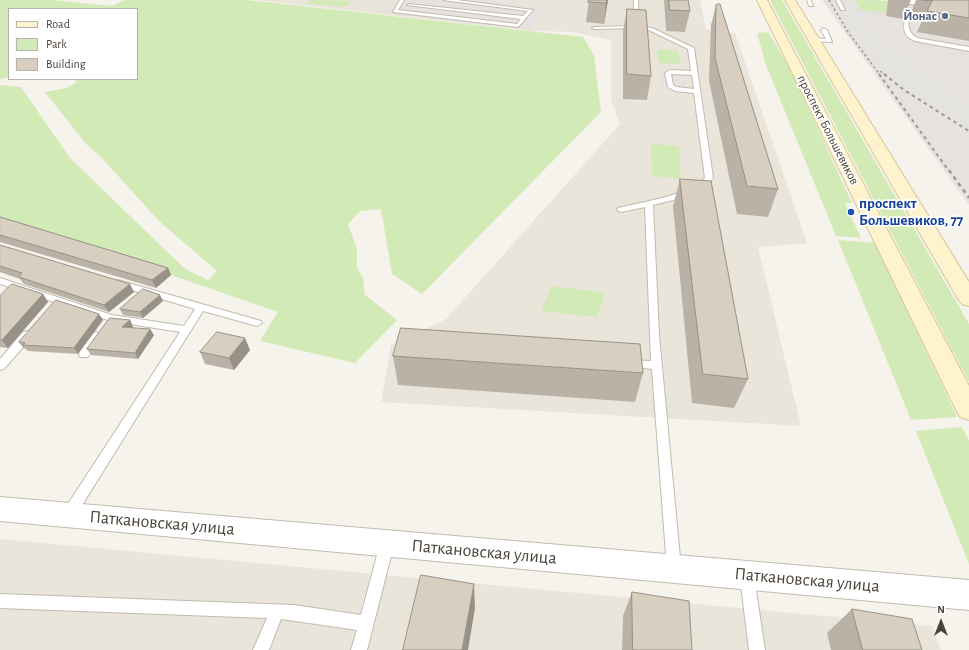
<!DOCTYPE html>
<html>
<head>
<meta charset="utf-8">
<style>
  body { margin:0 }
  #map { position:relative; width:969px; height:650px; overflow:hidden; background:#f6f3ec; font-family:"Alegreya Sans",sans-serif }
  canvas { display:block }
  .legend { position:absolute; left:8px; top:8px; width:130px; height:72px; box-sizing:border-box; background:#fff; border:1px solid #b7b4b0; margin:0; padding:5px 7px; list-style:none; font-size:12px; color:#4b4439 }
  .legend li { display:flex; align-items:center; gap:8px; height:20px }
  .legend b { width:20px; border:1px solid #b7b4b0 }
  .north { position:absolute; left:921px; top:602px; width:40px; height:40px; -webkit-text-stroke:3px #fff; paint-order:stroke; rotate:0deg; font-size:11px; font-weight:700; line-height:16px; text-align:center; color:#4b4439 }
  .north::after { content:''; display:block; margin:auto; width:14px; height:18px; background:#4b4439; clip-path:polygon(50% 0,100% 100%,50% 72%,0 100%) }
</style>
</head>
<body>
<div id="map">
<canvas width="969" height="650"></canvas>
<ul class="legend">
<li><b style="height:5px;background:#fff3cd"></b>Road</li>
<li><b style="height:11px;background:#d2eab5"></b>Park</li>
<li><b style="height:11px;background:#d8cfc1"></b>Building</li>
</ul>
<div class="north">N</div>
</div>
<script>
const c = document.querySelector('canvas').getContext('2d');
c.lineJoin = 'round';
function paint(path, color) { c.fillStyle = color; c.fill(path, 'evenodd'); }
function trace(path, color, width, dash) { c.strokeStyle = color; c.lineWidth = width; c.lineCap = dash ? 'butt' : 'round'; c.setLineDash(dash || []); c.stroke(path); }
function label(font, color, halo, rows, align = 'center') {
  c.font = font + ' "Alegreya Sans",sans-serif'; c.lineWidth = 3.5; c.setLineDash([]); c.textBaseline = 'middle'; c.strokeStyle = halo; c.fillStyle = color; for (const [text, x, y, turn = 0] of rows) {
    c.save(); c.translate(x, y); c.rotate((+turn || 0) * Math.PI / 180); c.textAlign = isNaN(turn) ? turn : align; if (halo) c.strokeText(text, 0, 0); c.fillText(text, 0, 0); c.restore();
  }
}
paint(new Path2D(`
  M256 0H700L706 29 735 33 807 243 758 247 801 426 381 402 391 345 446 319 620 124 611 100V40L573 32 532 31Z
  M0 539 932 626 941 650H0Z`), '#eae5da');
paint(new Path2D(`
  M822 0H876L969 8V205Z`), '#e6e2dd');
paint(new Path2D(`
  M0 0H52L112 6 125 0H247L583 37 594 55 601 112 422 294 392 274 381 209 360 211 348 224 357 249V267L363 278 365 295 397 320 355 363 260 341 278 312 171 275 0 223V85L21 87 70 158 185 269 208 280 217 271 159 221 100 156 86 144 45 92 67 88 77 82 74 79H137V9H9V77L0 79Z
  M312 0 352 1 344 7 306 3Z
  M770 0H782L969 324V382Z
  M855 0 888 1 886 13 861 10Z
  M768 32 789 67 852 203H845L861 238 836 236 766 65 757 33Z
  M657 49 678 51 681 64 659 63Z
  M651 144 679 146 681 179 652 176Z
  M838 240 875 243 957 417 911 420Z
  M552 286 605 293 597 317 541 311Z
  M962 427 969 441V564L916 431Z`), '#d2eab5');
paint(new Path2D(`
  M407 0H483L546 7 530 30 384 13 398 2 404 3Z
  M839 9 861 10 870 27 879 35 969 103V128L906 88 880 65 853 33Z
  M659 70 683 71 687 91 661 89Z`), '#e5e3e0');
const service = new Path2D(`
  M400 0H404L398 10 517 24 521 19 407 5 409 4 523 16 528 11 443 0H457L533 10 518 27 393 12Z
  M634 0H638V26L652 28 694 48 713 178C700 195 673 200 653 205L659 335 681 568 679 573 674 575 669 573 667 568 652 369 626 366 625 363 626 360 651 361 645 207 621 212 617 210 618 208C643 202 687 196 705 178L694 93 675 91 668 87 665 73 670 70 691 71 688 49 649 30 635 28 594 29 592 28 594 27 633 26ZM671 74 692 75 694 89 676 87 673 85Z
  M807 0H811L813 6H809Z
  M836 0H840L845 10H841Z
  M903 0H907C914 15 901 28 917 38L969 47V51L915 41C900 35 905 26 905 13 905 8 903 4 903 0Z
  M824 28 827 30 832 42 810 41 809 40 812 38 826 39 821 30Z
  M0 278 112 315 184 326 195 309 115 285 113 283 118 280 261 321 262 323 257 326 203 311 74 518 69 520 64 518 62 514 64 510 180 332 111 321 0 284Z
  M27 331 31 332 32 335 31 338 4 369 0 370V359L23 332Z
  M97 332 102 336 101 339 88 357H80L79 354 80 351 93 333Z
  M387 537 392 539 394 544 367 650H351L357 630 281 619 269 650H253L267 618 0 608V594L294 605 361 615 380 544 382 539Z
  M747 570 752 572 754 577 765 650H749L740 577 742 572Z`);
const minor = new Path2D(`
  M894 0H931L969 3V9L899 3Z
  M0 497 969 580V610L0 521Z`);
const secondary = new Path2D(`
  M757 0H767L969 386V420L960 417 956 410Z
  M785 0H795L969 282V306L962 304 958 299Z`);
trace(service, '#c2bbae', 2);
trace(minor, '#c2bbae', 2);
trace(secondary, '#d6c79b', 2);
paint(service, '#fff');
paint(minor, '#fff');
paint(secondary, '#fff3cd');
trace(new Path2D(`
  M829 0 848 32 880 75
  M880 71 886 75`), '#9a9a9a', 1.5, [2.5, 2.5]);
trace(new Path2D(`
  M879 74 949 171
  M884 74 904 90 969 131`), '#9a9a9a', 2, [3.5, 3.5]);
trace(new Path2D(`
  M949 170 969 198`), '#9a9a9a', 2.5, [4, 4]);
paint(new Path2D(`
  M589 0H608L604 24 586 22Z
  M664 0H688L690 11 685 32 666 31Z
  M888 0H911L903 19 886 16Z
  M916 0H969V41L917 32 922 21 911 20 912 10Z
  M716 5 778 189 768 217 737 214 709 81 711 25Z
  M627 9 651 76 647 100 623 99V31Z
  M680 179 748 379 734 408 692 403 673 206Z
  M0 217 168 268 171 275 156 288 0 242Z
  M0 245 134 292 109 312 24 284 20 279 0 272Z
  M43 294 48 302 8 348 0 347V296Z
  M163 301 143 318 123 315 120 309Z
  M103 320 78 354 28 351 26 349 23 348 19 342Z
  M130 320 133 327 132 328 154 335 138 359 91 355 87 349Z
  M250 350 234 370 205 364 200 352Z
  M393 356 643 373 635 402 398 385Z
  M632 592 692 650H622L623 616Z
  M852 609 922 650H831L827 633Z`), '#bab2a6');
paint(new Path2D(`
  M607 0H608L604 24 606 3Z
  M168 268 171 275 156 288 152 280Z
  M130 284 134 292 109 312 104 305Z
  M43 294 48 302 8 348 2 340Z
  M160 295 163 301 143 318 140 312Z
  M99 314 103 320 78 354 74 348Z
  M130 320 133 327 125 333 122 327Z
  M150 329 154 335 138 359 135 353Z
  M245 338 250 350 234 370 229 358Z
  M474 584 475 608 468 650H462Z`), '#979187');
const building = new Path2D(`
  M589 0H607L606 3 588 2Z
  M669 0H688L690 11 670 10Z
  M922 0H969V18L927 11 932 1Z
  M720 4 778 189 747 186 715 58 716 5Z
  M627 9 646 10 651 76 627 74Z
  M680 179 711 181 748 379 703 374Z
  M0 217 168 268 152 280 0 235Z
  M0 245 130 284 104 305 19 277 22 273 0 266Z
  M12 284 43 294 2 340H0V296Z
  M143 289 160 295 140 312 120 309Z
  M56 300 99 314 74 348 23 345 25 343 19 342Z
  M110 318 130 320 122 327 150 329 135 353 87 349Z
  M401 328 640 344 643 373 393 356Z
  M217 332 245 338 229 358 200 352Z
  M421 575 474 584 462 650H403Z
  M632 592 689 601 692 650H633Z
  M852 609 912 619 922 650H863Z`);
paint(building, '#d8cfc1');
trace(building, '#979187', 1);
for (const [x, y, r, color] of [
  [945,16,4,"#5c6f8a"],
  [851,212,4,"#1a4fb4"]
]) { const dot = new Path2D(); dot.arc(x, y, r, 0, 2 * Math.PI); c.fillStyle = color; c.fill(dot); trace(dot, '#fff', 1.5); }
label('bold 13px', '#4e5e75', '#fff', [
  ["Йонас",937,16]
], 'right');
label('13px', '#4b4439', '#fff', [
  ["проспект Большевиков",828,130,63]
]);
label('bold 15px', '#164399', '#fff', [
  ["проспект",859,203],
  ["Большевиков, 77",859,220]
], 'left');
label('18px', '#4b4439', '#fff', [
  ["Паткановская улица",162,523,5],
  ["Паткановская улица",484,552,5],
  ["Паткановская улица",807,580,5]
]);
</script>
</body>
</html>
